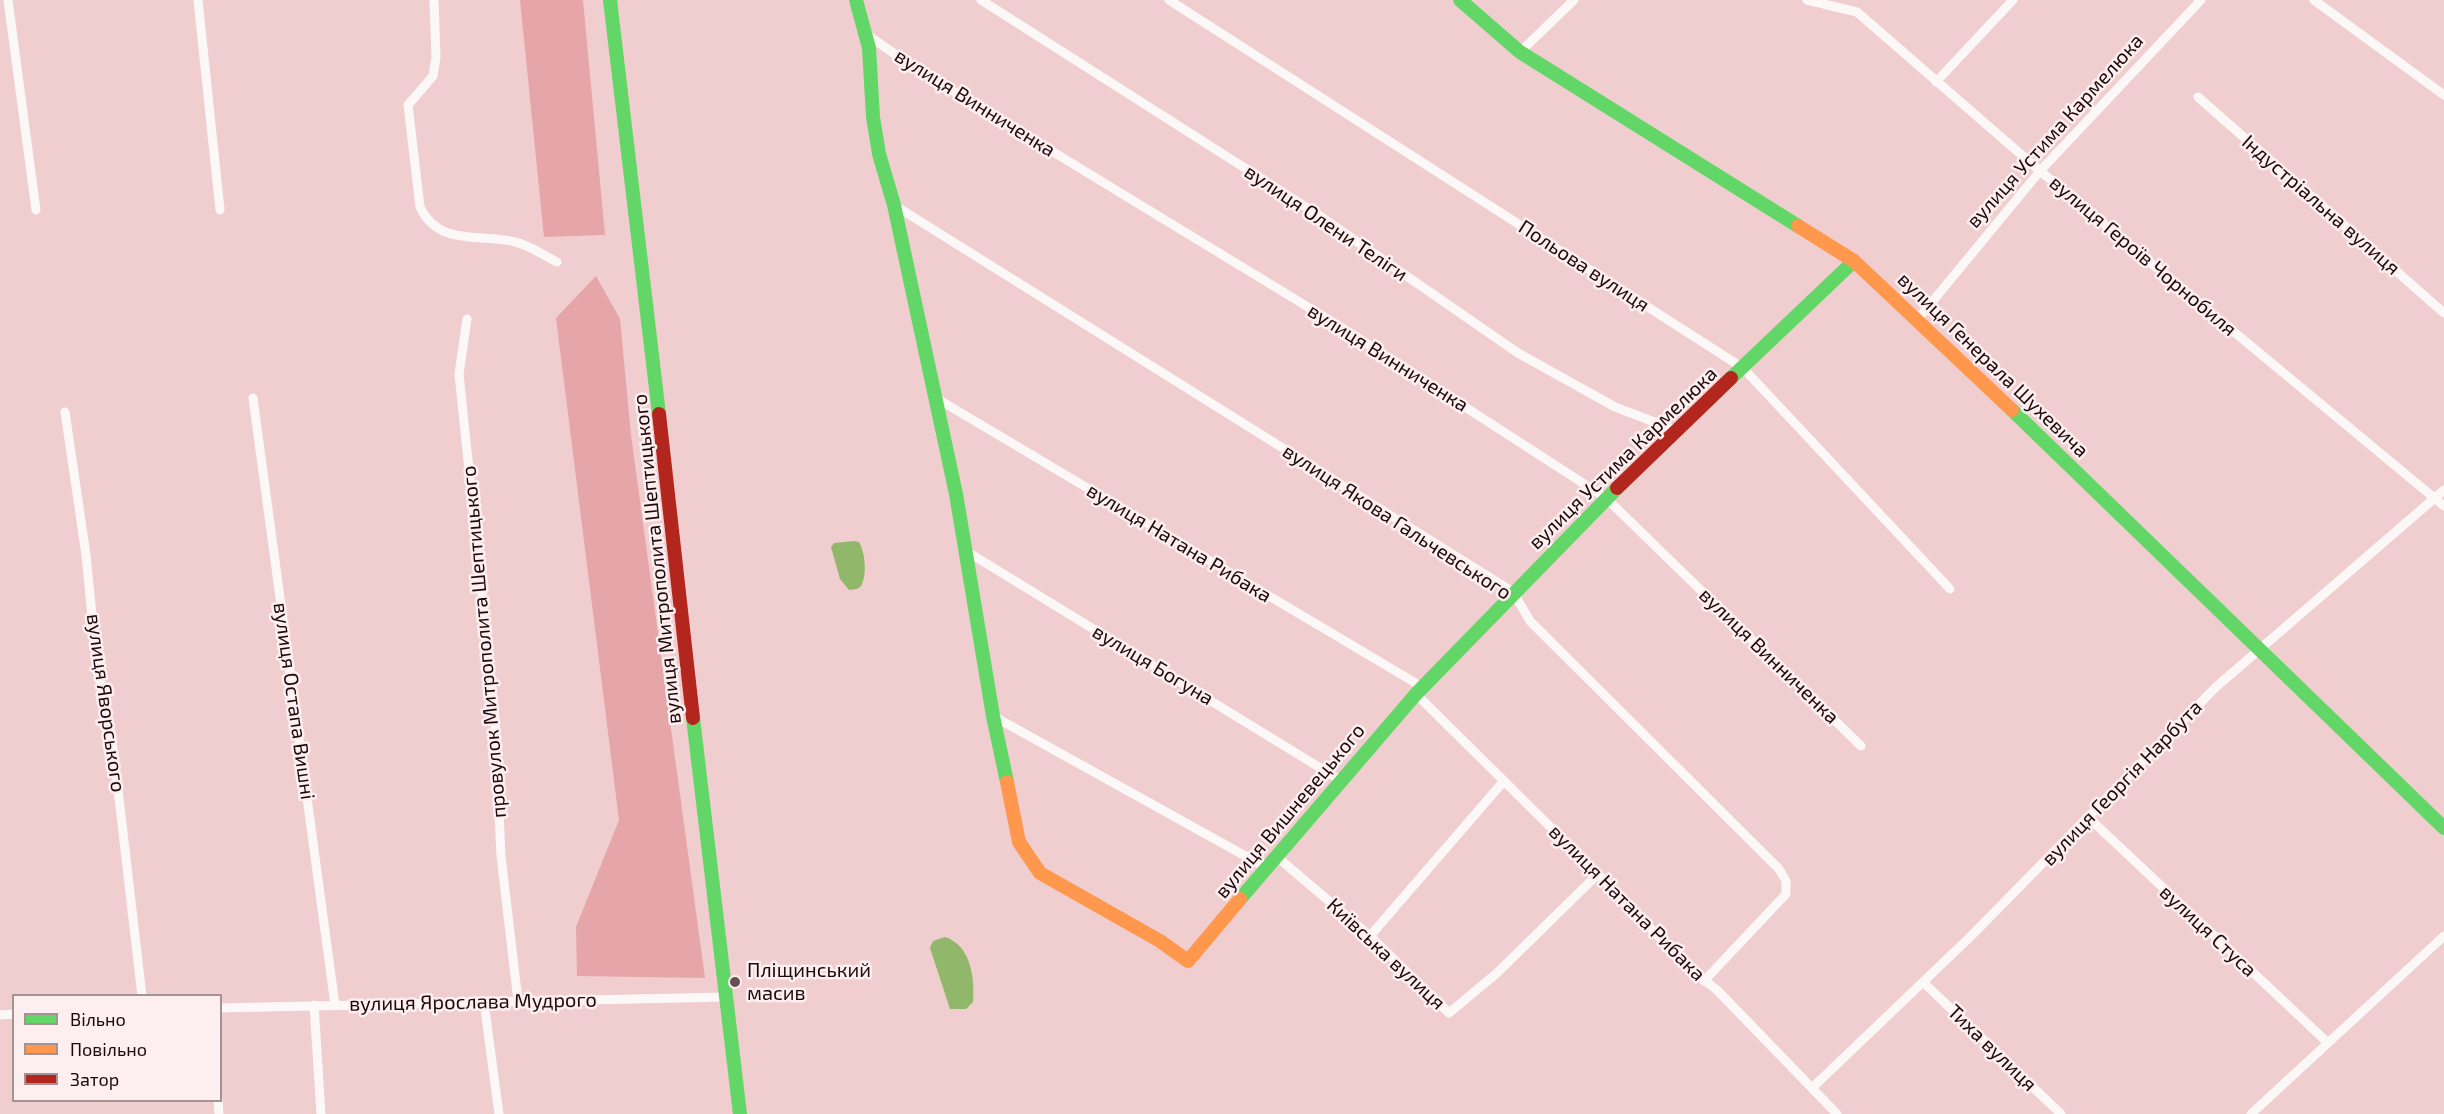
<!DOCTYPE html>
<html>
<head>
<meta charset="utf-8">
<style>
  body { margin:0 }
  #map { position:relative; width:2444px; height:1114px; overflow:hidden; background:#f0cecf; font-family:"Exo 2",sans-serif }
  canvas { display:block }
  .legend { position:absolute; left:12px; top:994px; width:210px; height:108px; box-sizing:border-box; background:#fdeff0; border:2px solid #a39394; margin:0; padding:8px 10px; list-style:none; font-size:18px; color:#1d090b }
  .legend li { display:flex; align-items:center; gap:12px; height:30px }
  .legend b { width:30px; border:2px solid #a39394 }
</style>
</head>
<body>
<div id="map">
<canvas width="2444" height="1114"></canvas>
<ul class="legend">
<li><b style="height:8px;background:#63d668"></b>Вільно</li>
<li><b style="height:8px;background:#ff974d"></b>Повільно</li>
<li><b style="height:8px;background:#b3261e"></b>Затор</li>
</ul>
</div>
<script>
const c = document.querySelector('canvas').getContext('2d');
c.lineJoin = 'round';
function paint(path, color) { c.fillStyle = color; c.fill(path, 'evenodd'); }
function trace(path, color, width, dash) { c.strokeStyle = color; c.lineWidth = width; c.lineCap = dash ? 'butt' : 'round'; c.setLineDash(dash || []); c.stroke(path); }
function label(font, color, halo, rows, align = 'center') {
  c.font = font + ' "Exo 2",sans-serif'; c.lineWidth = 5; c.setLineDash([]); c.textBaseline = 'middle'; c.strokeStyle = halo; c.fillStyle = color; for (const [text, x, y, turn = 0] of rows) {
    c.save(); c.translate(x, y); c.rotate((+turn || 0) * Math.PI / 180); c.textAlign = isNaN(turn) ? turn : align; if (halo) c.strokeText(text, 0, 0); c.fillText(text, 0, 0); c.restore();
  }
}
paint(new Path2D(`
  M520 0H583L605 235 544 237Z
  M596 276 620 319 631 435 705 978 577 976 576 927 619 820 556 318Z`), '#e5a5a9');
paint(new Path2D(`
  M854 541 859 542C865 552 867 573 862 584 860 590 854 589 849 590L840 579 831 547 834 543Z
  M945 937C971 945 975 979 973 1002L966 1009H950L930 948 933 941Z`), '#91b86a');
trace(new Path2D(`
  M8 0 36 210
  M198 0 220 210
  M434 0 436 57 433 76 408 105 420 207C439 247 479 233 515 242 529 245 543 255 557 262
  M981 0 1317 214 1518 353 1615 407 1678 431
  M1169 0 1743 368 1950 589
  M1807 0 1857 12 2040 171 2444 506
  M2314 0 2444 95
  M866 34 912 66 1349 332 1606 498 1861 746
  M1520 52 1574 0
  M1936 82 2013 0
  M2198 97 2444 313
  M894 205 1513 592 1530 621 1779 869 1786 881V894L1704 981
  M467 319 459 374 495 720 501 856 518 1001
  M1918 319 2040 171 2201 0
  M253 398 335 1005
  M936 398 1424 688
  M65 412 86 555 97 667 111 734 119 798 142 996
  M966 551 1340 780
  M1416 694 1598 874 1691 970 1717 990 1837 1114
  M993 716 1267 868
  M2089 818 2328 1043
  M1276 856 1370 936 1449 1013 1497 973 1598 874
  M1370 936 1503 782
  M1923 982 2061 1114
  M484 1002 499 1114
  M314 1005 321 1114
  M220 1008 725 997
  M0 1015 14 1014
  M1812 1088 1969 938 2216 687 2444 490
  M218 1100 219 1114
  M2251 1114 2444 936`), '#fdf8f8', 9);
trace(new Path2D(`
  M610 0 659 414
  M856 0 869 48 873 117 879 154 894 205 956 494 993 716 1007 782
  M1460 0 1520 52 1798 226
  M1731 378 1854 261
  M2012 410 2444 828
  M693 718 740 1114
  M1240 899 1416 694 1617 488`), '#63d668', 14);
trace(new Path2D(`
  M1798 226 1854 261 2012 410
  M1007 782 1019 842 1040 873 1160 941 1188 961 1240 899`), '#ff974d', 14);
trace(new Path2D(`
  M659 414 693 718
  M1617 488 1731 378`), '#b3261e', 14);
for (const [x, y, r, color] of [
  [735,982,6,"#674e50"]
]) { const dot = new Path2D(); dot.arc(x, y, r, 0, 2 * Math.PI); c.fillStyle = color; c.fill(dot); trace(dot, '#fdeff0', 2); }
label('20px', '#1d090b', '#fdeff0', [
  ["вулиця Винниченка",975,103,32],
  ["вулиця Устима Кармелюка",2055,131,-48],
  ["Індустріальна вулиця",2321,205,41],
  ["вулиця Олени Теліги",1326,223,34],
  ["вулиця Героїв Чорнобиля",2143,256,40],
  ["Польова вулиця",1584,266,33],
  ["вулиця Винниченка",1388,358,32],
  ["вулиця Генерала Шухевича",1993,365,44],
  ["вулиця Устима Кармелюка",1623,458,-44],
  ["вулиця Якова Гальчевського",1397,522,33],
  ["вулиця Натана Рибака",1179,543,31],
  ["вулиця Митрополита Шептицького",657,559,-96],
  ["провулок Митрополита Шептицького",484,642,-95],
  ["вулиця Винниченка",1769,656,44],
  ["вулиця Богуна",1153,665,31],
  ["вулиця Остапа Вишні",294,701,82],
  ["вулиця Яворського",106,703,82],
  ["вулиця Георгія Нарбута",2122,783,-46],
  ["вулиця Вишневецького",1290,811,-50],
  ["вулиця Натана Рибака",1627,903,45],
  ["вулиця Стуса",2208,931,43],
  ["Київська вулиця",1386,954,43],
  ["вулиця Ярослава Мудрого",473,1002,-1],
  ["Тиха вулиця",1992,1048,44]
]);
label('20px', '#1d090b', '#fdeff0', [
  ["Пліщинський",747,970],
  ["масив",747,993]
], 'left');
</script>
</body>
</html>
